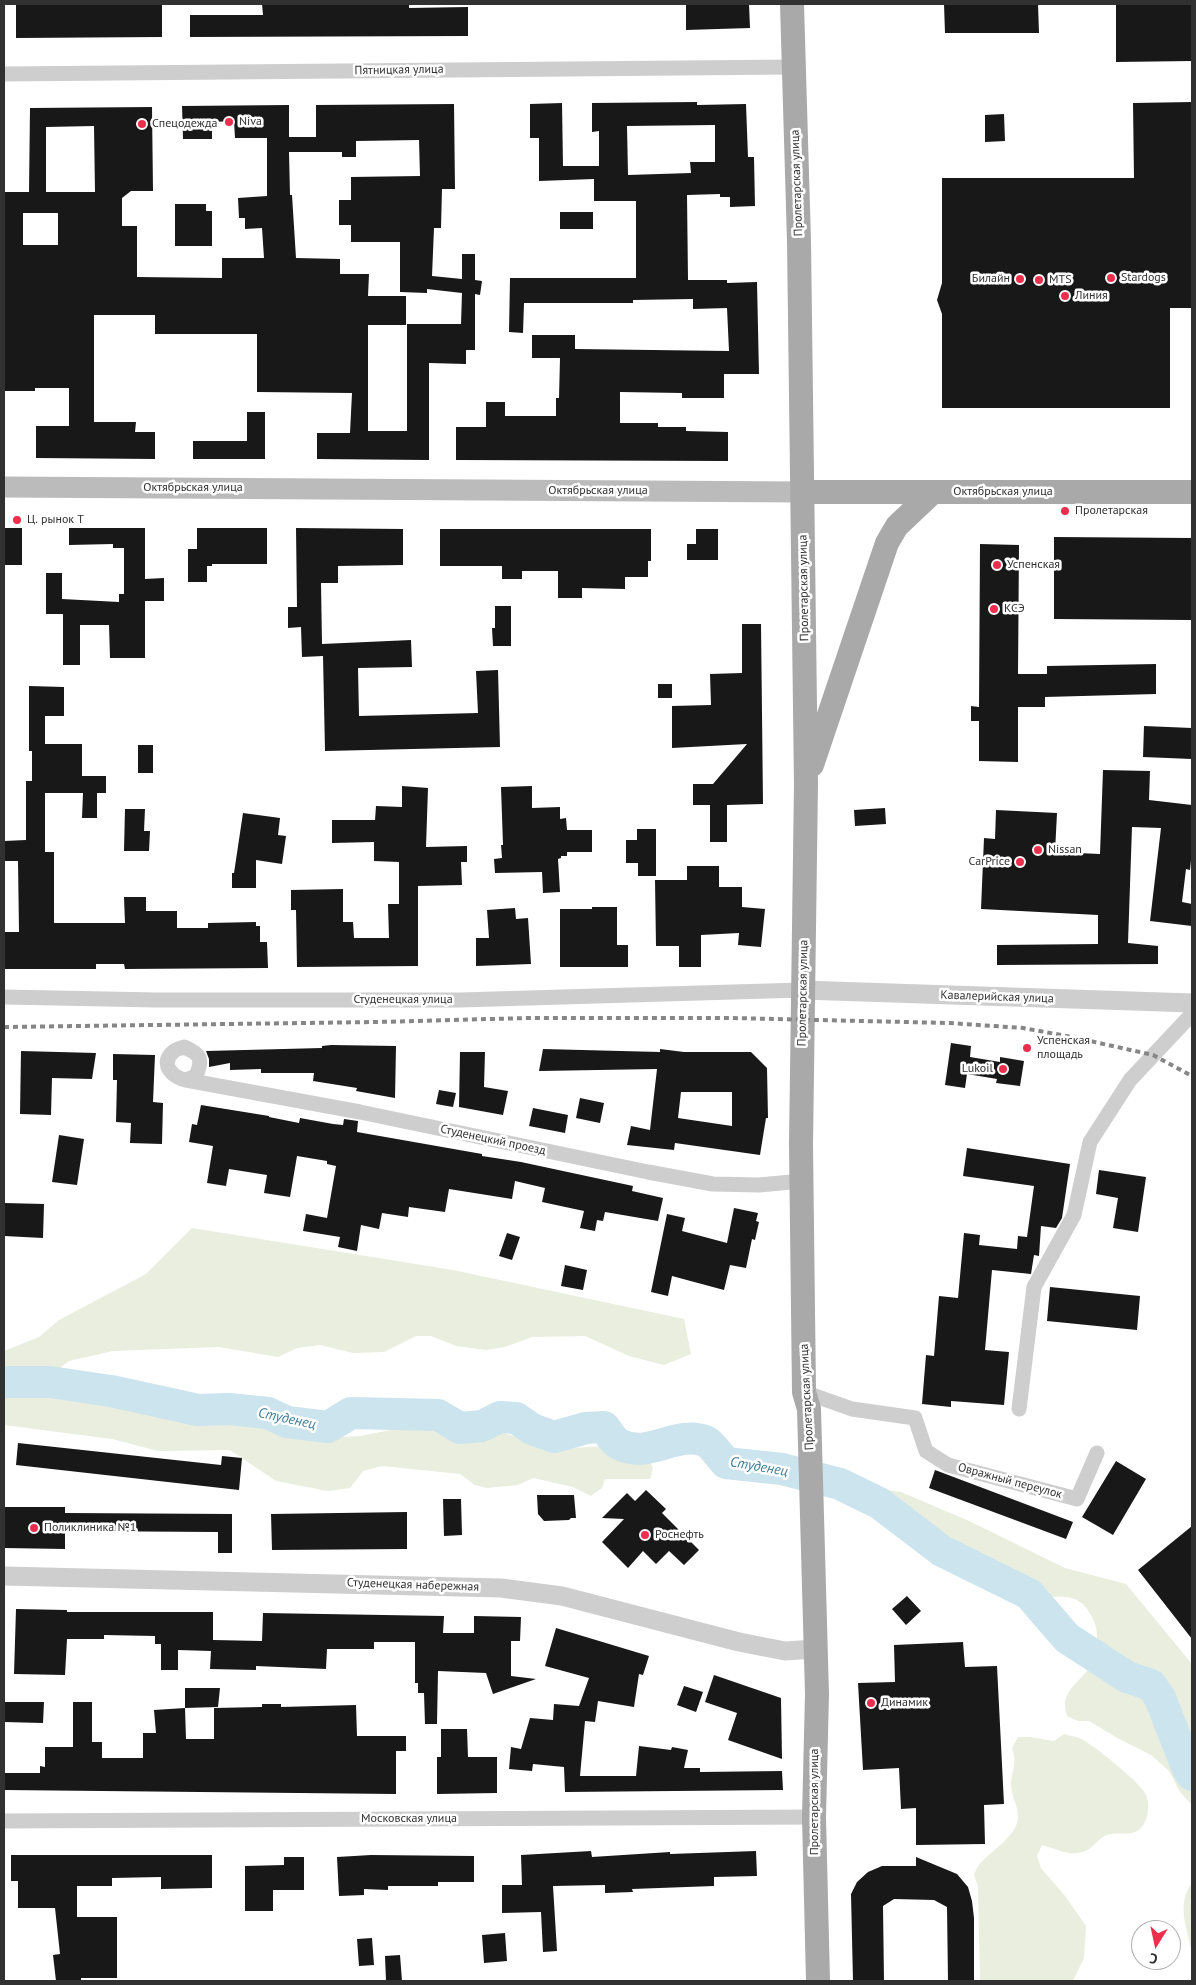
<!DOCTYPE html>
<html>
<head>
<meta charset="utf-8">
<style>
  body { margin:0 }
  #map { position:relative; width:1196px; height:1985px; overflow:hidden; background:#fff; font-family:"PT Sans",sans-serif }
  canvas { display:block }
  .frame { position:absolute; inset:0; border:5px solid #313131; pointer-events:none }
  .north { position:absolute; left:1131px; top:1920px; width:50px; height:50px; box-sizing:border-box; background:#fff; border:1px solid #adadad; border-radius:50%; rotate:190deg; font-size:14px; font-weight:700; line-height:20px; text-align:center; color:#313131 }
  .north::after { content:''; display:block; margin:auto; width:18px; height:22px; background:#ed2f4d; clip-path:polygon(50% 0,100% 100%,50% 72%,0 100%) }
</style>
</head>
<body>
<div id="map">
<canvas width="1196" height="1985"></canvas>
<div class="frame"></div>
<div class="north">С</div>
</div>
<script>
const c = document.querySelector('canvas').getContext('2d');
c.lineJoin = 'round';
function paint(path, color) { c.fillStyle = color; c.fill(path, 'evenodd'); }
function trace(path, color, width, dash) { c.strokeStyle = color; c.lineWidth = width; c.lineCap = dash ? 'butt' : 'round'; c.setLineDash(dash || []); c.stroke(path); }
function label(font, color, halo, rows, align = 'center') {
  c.font = font + ' "PT Sans",sans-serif'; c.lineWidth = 5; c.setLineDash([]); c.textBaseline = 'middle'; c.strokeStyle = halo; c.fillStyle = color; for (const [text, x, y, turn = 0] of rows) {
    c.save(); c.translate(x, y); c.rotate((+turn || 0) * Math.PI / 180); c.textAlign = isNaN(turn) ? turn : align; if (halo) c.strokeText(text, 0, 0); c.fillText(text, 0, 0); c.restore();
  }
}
paint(new Path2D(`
  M192 1228 453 1270 684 1319 691 1354 664 1365 629 1356 585 1336 532 1337 505 1347 486 1350 456 1346 431 1336H416L384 1352 353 1353 320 1345 297 1348 278 1357 219 1347 113 1351 69 1361 50 1375 54 1388 67 1397 244 1420 320 1438 361 1436 395 1429 494 1430 556 1449 607 1446 647 1456 653 1468 650 1479H605L602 1488 591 1496 573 1487 533 1478 518 1485 487 1488 475 1485 460 1474 382 1466 363 1471 350 1488 328 1491 276 1481 230 1450 158 1451 112 1439 4 1425V1351L39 1337 59 1320 146 1274Z
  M888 1490 901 1492 969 1521 1065 1568 1126 1584 1192 1664V1805L1180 1792 1169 1771 1151 1755 1119 1739 1089 1721H1078L1067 1716C1066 1712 1065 1708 1065 1704 1066 1681 1098 1676 1097 1641 1097 1627 1096 1624 1089 1612 1072 1583 1037 1605 1014 1598 1010 1597 1007 1595 1003 1593L887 1502Z
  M1064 1734C1069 1736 1074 1736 1079 1738 1092 1743 1138 1781 1145 1793 1151 1803 1148 1822 1140 1829 1130 1837 1118 1831 1107 1835 1100 1837 1095 1845 1089 1849 1073 1859 1058 1849 1042 1845L1037 1856 1041 1868 1065 1896 1086 1926 1084 1958 1073 1981H980L978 1886 974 1875C975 1872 977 1868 979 1865 989 1852 1018 1836 1018 1817 1018 1806 1012 1797 1011 1786 1011 1770 1018 1766 1012 1748L1018 1737H1030L1054 1741Z
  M1192 1883V1952C1187 1929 1176 1903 1192 1883Z`), '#e9eedf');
trace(new Path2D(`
  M4 1382H50L111 1391 198 1410 229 1409 268 1413 287 1422 328 1427 351 1413 438 1415 460 1428 482 1426 500 1417 516 1418 532 1429 554 1437 586 1428 604 1427C608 1432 613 1441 619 1444 648 1460 676 1430 705 1441 712 1444 720 1457 726 1463L782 1469 840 1484 879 1503 942 1551 1029 1594 1067 1638 1127 1677 1151 1685 1160 1698 1187 1767 1192 1775`), '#cbe4ee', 32);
paint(new Path2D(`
  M16 4H162V37L16 38Z
  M262 4H409V8L468 7V36L190 37V15H263Z
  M686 4H749L750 28 686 30Z
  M944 4H1038L1039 33H945Z
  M1116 4H1192V61L1116 62Z
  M697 102V105L746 104 748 157H754L755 206 730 207V197H720V194L687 195 688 280H727V283L757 282 759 374H724V398H682V393L620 392V423H658V427H686V431L728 432V461L456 460V427H486V402H505V416H556V398H559L560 358H532V335H575V349L729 351 727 308 693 309V299L633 300V303H524L523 333 509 332 510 278H636V201H594V179L539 181V138H530V104L562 103 563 166H599V131L592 132V103ZM715 125V162H690L691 173 628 175 627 126Z
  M1192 102V308H1170V408H942V314L937 300 942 283V178H1134L1133 103Z
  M454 104 455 189H442L441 228H434L432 276 462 279V254H475V280L482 281 480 295 475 294V350H466V364L429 363V460L317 459V433H350L352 393 257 392V334H155V315H94V422H136L135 432H155V459L36 458V426H69V388H35V391H4V192H29L30 108 152 107 153 191H131L122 198V226H137V277L222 278V258H264L262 228 245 229V218H239L238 198 267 196V138H235L234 121 212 122V139H183L182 106 289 105V137H316V105ZM94 126 95 192H46V127ZM419 140 420 176 351 177V200H339V225H351V242H400V292L427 293V289L462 293 461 324H407V431H368V325H406V296H368L369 274H340V259L296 258 292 195H290L289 152H342V157H356V141ZM23 213H58V245H23Z
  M1004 114 1005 141 985 142V115Z
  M175 204H206V211H212V246H175Z
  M560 212H593V229H560Z
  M247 412H265V459H193V441H247Z
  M4 528H22V565H5Z
  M69 528H145V579L164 578V601H145V658H110L109 625H80V665H63V614H46V573H62V599L119 602V594H124V548H113V544L69 545Z
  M197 528H267V564H212V566H207V582H188V549H197Z
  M296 528 403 529V565L338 566V583H321L322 644 411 640 412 667 358 668 359 716 478 713 476 671 498 670 500 747 325 751 323 656 302 657 301 627 288 628V607H297Z
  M440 529H651V561H648V577H625V589L582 588V598H558V571H522V579H502V566H440Z
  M696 529H718V560H687V544H696Z
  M1054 537 1192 538V620L1054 619Z
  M980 544 1019 545 1018 674H1047V666L1156 664V694L1045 697V707H1018V762L979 761V721H971V706L979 707Z
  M495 606H511V646H493L492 628H495Z
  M742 624H761L763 804 727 805V842H710V805H693V784H713L747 744 672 748V706L711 705 710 674 742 673Z
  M658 684H672V698H658Z
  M29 686 64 687V716H45V744H82V776H106V793H97V818H82L83 793H45V852H54V923H125L124 897H146V911H177V928H208V923L256 922V926H260V942H267L268 968 125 969 124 964H96V969H4V932H19L18 861H4V841L26 840V781H32V751H29Z
  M1144 726 1192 728V759L1143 757Z
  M138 745H153V773H138Z
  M1103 770 1150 771 1149 800 1192 805V850L1190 870 1186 869 1182 902 1192 904V926L1150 921 1161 828 1132 827 1128 943 1158 946V964L997 965V945L1098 944V915L981 909 984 838 995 839 996 810 1057 813 1055 852 1100 854Z
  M402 786 428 788 426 847 467 846V862H461L462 885 418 886V966L297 967 296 910H291V890L343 889V922H353L354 938H389L388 904H399V862L374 861V842L332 843V820H375L376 806 402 807Z
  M532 786V808L560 807V819L566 818 567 830H592V852H567V856H561V858L558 859 560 892 543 893 542 872 495 873 494 859 502 858 501 845H503L501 787Z
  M885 808 886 824 855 826 854 810Z
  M125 809H145L144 831H150L149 851H124Z
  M243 813 280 818 278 835 286 836 282 864 256 860V888H232V873H234Z
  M637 829H656V876H638V863H626V840H637Z
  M687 866H719V887H742V907L765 909 761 947 738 945 739 933 701 935V967H679V946H656L655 880H687Z
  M592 907H617V945H628V967H560V909H592Z
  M515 908 516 919 528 918 531 964 476 966V938H489L487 910Z
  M951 1043 971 1046 970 1057 1000 1062V1057L1024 1061 1020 1086 996 1083 997 1079 967 1074 965 1088 945 1085Z
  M331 1045 396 1046 395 1098 356 1091 357 1088 313 1081 314 1073H261V1069L230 1070V1063L209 1067V1059L206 1051 322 1048V1046Z
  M543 1049 660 1052V1049L684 1052H751L767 1068 768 1118H766L760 1155 675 1143 674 1150 627 1145 631 1126 650 1130 657 1069 539 1071ZM681 1092H732V1126L678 1118Z
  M21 1051 96 1053 92 1079 52 1078 51 1115 20 1114Z
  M460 1052H485L484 1087 508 1091 503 1115 459 1107Z
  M113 1054 155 1055 153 1102 163 1103 162 1144 130 1143 131 1123 116 1122 117 1080H113Z
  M439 1090 456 1093 453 1107 436 1104Z
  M580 1098 604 1103 600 1123 576 1118Z
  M201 1105 269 1116V1117L299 1123 300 1118 333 1124 343 1125 344 1119 358 1121 357 1132 482 1154V1156L521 1162 633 1186 632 1191 663 1198 658 1221 605 1212 603 1221 597 1220 595 1231 580 1228 584 1211 542 1202 545 1188 515 1181 512 1199 449 1189 445 1212 409 1207 408 1217 382 1213 379 1229 361 1225 357 1251 338 1247 340 1237 303 1231 306 1214 327 1218 336 1166 327 1164V1161L297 1156 290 1197 264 1193 267 1175 229 1169 226 1186 207 1183 213 1146 189 1142 192 1124 197 1125Z
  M533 1108 568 1115 565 1133 529 1126Z
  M59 1135 84 1139 77 1185 52 1182Z
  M967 1148 1070 1164 1062 1218 1056 1228 1041 1226 1039 1256 1034 1255 1031 1274 992 1270 985 1350 1009 1352 1004 1405 951 1401V1407L922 1404 926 1355 934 1356 939 1296 958 1298 964 1233 980 1235 979 1245 1017 1249 1018 1236 1027 1237 1034 1186 963 1176Z
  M1099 1170 1146 1177 1138 1232 1113 1228 1118 1198 1096 1194Z
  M4 1203 44 1204 43 1238 4 1236Z
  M734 1208 758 1213 756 1221 759 1222 755 1240 752 1239 746 1268 730 1265 724 1290 672 1276 668 1296 651 1292 667 1214 685 1218 682 1231 727 1243Z
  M507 1233 520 1237 512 1260 499 1256Z
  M565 1265 587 1270 583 1290 561 1286Z
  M1050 1287 1140 1296 1137 1330 1047 1321Z
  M18 1443 221 1465 222 1456 242 1458 239 1490 16 1465Z
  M1116 1461 1146 1479 1113 1535 1082 1517Z
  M935 1470 1073 1522 1066 1539 929 1488Z
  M646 1490 666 1509 662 1513 699 1550 684 1565 669 1551 656 1564 643 1551 628 1568 602 1542 624 1519 602 1518 627 1493 635 1501Z
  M537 1495H574L576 1518H571L569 1520 544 1521 538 1514Z
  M443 1499H461L462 1535 444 1536Z
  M4 1507H65V1513L232 1514V1553H218V1532L65 1531V1549L4 1548Z
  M407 1512V1549L272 1550 271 1514Z
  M1192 1526V1639L1138 1570Z
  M907 1596 921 1611 906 1625 892 1609Z
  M16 1609 67 1610V1612H213V1640L262 1641 263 1613 444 1616 443 1633H474V1616L521 1617 520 1641H511V1676L536 1679 493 1694 486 1673 438 1671 437 1724H425L424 1693H418V1683H415V1642H374V1649H327L326 1669 256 1666V1670L210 1669 211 1651 178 1650V1670H161V1644H155V1636L104 1635V1639H67L65 1675 14 1674Z
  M556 1628 649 1656 643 1675 639 1674 634 1707 598 1701 595 1722 585 1721 580 1776H636L639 1746 671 1750 672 1747 688 1750 684 1768H700V1772L782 1771 783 1790 565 1792 564 1767 533 1764 532 1771 509 1769 511 1747 521 1749 530 1718 553 1720 554 1704 579 1706 589 1678 545 1666Z
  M963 1642 965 1667 997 1666 1004 1804 984 1805 985 1844 916 1845V1808L901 1809 899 1768 863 1770 858 1683 895 1682 894 1645Z
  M714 1675 781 1698 782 1759 728 1740 737 1713 705 1702Z
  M684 1686 703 1692 696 1712 677 1705Z
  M185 1688H220L218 1707 185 1708Z
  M4 1702H44L43 1723 4 1722Z
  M73 1702H92V1742H102V1758H143V1733H156L154 1710 185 1708 186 1739H214V1708L262 1707V1704H281V1707L356 1705 357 1736H406V1751H396V1794L4 1790V1773H40V1766L45 1767V1747H73Z
  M441 1729H467L468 1757H497V1793L437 1794V1757H441Z
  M591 1851 592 1857 670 1852V1854L756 1851 757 1876 714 1877V1886L632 1889 633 1892 605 1893V1885L553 1886 557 1951 543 1952 541 1912 502 1913V1885H522L521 1855Z
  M11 1855H212V1888L161 1889V1877L112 1878V1886H77V1917H117V1978H81V1981H56L53 1955 60 1954 55 1908H18V1881H11Z
  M371 1855 474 1856V1882H438V1886H388V1890L364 1889V1895L339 1896 337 1857Z
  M284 1857H304V1890H273V1911H245V1866L284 1865Z
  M916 1857 957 1874 968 1887 972 1901 974 1918V1981H948L947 1907 934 1900 894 1899 883 1906 884 1981H853L851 1894 857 1882 868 1872 882 1866H916Z
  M505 1933 507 1961 484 1963 482 1935Z
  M372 1938 374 1965 359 1966 357 1939Z
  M400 1955 402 1981H386L385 1956Z`), '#181818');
trace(new Path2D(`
  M4 74 793 67
  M4 997 157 1000H460L802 990
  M186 1080 196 1076C203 1059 201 1054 184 1047 181 1048 176 1049 173 1052 159 1064 173 1078 186 1080L360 1112 648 1172 713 1184 759 1185 802 1181
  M804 1392 852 1409 915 1418 926 1451 948 1465 1077 1499 1097 1453
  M1019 1409 1034 1287 1074 1215 1090 1142 1130 1080 1192 1014
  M4 1821 814 1817`), '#cecece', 15);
trace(new Path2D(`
  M802 990 1192 1003
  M4 1576 501 1588 562 1596 739 1642 785 1651 815 1649`), '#cecece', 19);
trace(new Path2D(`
  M4 487 803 492`), '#bbb', 21);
trace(new Path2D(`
  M792 4 799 241 806 784 801 1144 804 1392 809 1409 817 1694 814 1817 818 1981
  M803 492H1192
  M812 765 887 543 897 526 933 492`), '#a9a9a9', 24);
trace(new Path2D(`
  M4 1027 377 1022 528 1018H731L949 1023 1023 1028 1072 1037 1153 1055 1192 1076`), '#868686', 4, [5, 4]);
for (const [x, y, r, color] of [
  [229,122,5,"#ed2f4d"],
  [142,124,5,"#ed2f4d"],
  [1111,278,5,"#ed2f4d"],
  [1020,279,5,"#ed2f4d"],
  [1039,280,5,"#ed2f4d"],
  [1065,296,5,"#ed2f4d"],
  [1065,511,5,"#ed2f4d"],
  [17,520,5,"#ed2f4d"],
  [997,565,5,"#ed2f4d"],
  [994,609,5,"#ed2f4d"],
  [1038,850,5,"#ed2f4d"],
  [1020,862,5,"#ed2f4d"],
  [1027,1048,5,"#ed2f4d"],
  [1003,1069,5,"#ed2f4d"],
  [34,1528,5,"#ed2f4d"],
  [645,1535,5,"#ed2f4d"],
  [871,1703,5,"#ed2f4d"]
]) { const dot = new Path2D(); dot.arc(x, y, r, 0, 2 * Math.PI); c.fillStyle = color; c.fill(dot); trace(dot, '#fff', 2); }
label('12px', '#313131', '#fff', [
  ["Пятницкая улица",399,70,-1],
  ["Пролетарская улица",797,183,-92],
  ["Октябрьская улица",193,488],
  ["Октябрьская улица",598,491],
  ["Октябрьская улица",1003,492],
  ["Пролетарская улица",804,588,-91],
  ["Пролетарская улица",803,993,-89],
  ["Кавалерийская улица",997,997,2],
  ["Студенецкая улица",403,1000],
  ["Студенецкий проезд",493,1140,12],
  ["Пролетарская улица",807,1397,-93],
  ["Овражный переулок",1010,1481,15],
  ["Студенецкая набережная",413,1585,2],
  ["Пролетарская улица",815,1802,-90],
  ["Московская улица",409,1819]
]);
label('12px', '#313131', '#fff', [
  ["Niva",239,122],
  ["Спецодежда",152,124],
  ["Stardogs",1121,278],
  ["Билайн",1010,279,"right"],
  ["MTS",1049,280],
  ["Линия",1075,296],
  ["Пролетарская",1075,511],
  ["Ц. рынок Т",27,520],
  ["Успенская",1007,565],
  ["КСЭ",1004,609],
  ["Nissan",1048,850],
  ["CarPrice",1010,862,"right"],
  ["Успенская",1037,1041],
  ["площадь",1037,1055],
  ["Lukoil",993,1069,"right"],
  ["Поликлиника №1",44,1528],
  ["Роснефть",655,1535],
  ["Динамик",881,1703]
], 'left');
label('italic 14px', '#3a7c98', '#fff', [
  ["Студенец",287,1419,12],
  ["Студенец",759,1467,10]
]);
</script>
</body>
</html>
